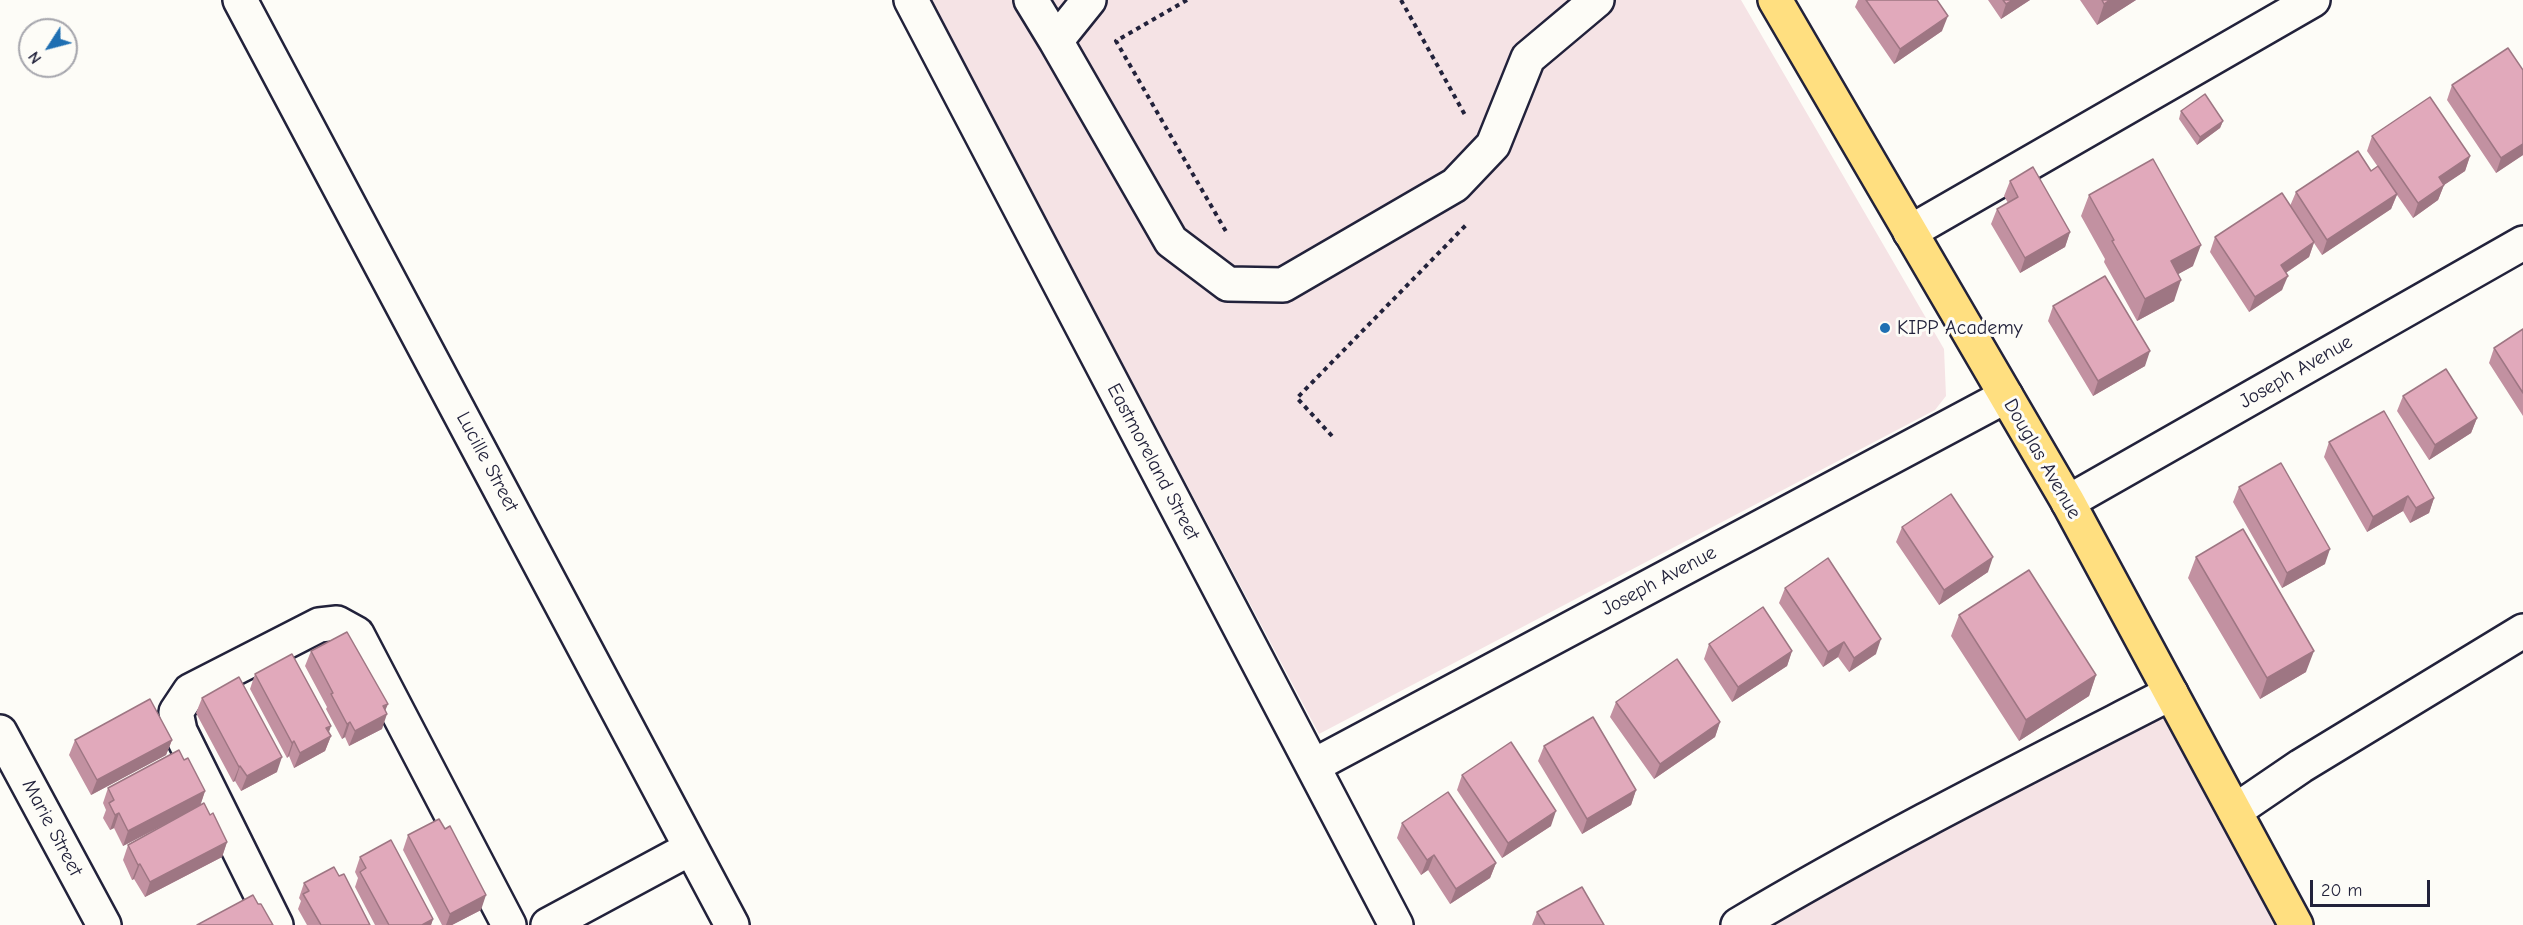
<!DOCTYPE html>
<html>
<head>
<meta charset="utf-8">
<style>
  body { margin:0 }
  #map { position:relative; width:2523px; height:925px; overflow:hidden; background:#fdfcf7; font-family:"Comic Neue",sans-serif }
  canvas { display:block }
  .north { position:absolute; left:18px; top:18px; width:60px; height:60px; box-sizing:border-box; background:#fdfcf7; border:2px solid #a5a5ac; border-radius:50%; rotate:234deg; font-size:16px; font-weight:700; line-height:24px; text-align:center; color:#22223b }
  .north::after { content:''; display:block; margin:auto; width:21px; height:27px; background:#1f6fb2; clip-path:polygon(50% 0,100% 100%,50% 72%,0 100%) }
  .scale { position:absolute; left:2310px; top:880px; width:120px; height:27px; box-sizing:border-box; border:3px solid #22223b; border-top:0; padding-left:8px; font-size:18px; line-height:21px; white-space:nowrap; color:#22223b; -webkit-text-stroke:4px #fdfcf7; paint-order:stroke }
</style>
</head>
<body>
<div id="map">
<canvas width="2523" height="925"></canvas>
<div class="north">N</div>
<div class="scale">20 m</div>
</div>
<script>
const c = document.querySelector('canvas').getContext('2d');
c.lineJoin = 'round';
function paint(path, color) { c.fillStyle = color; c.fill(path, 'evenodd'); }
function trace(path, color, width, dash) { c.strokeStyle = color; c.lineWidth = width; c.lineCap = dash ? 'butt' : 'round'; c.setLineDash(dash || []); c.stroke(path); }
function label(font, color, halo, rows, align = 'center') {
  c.font = font + ' "Comic Neue",sans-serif'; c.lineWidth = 6; c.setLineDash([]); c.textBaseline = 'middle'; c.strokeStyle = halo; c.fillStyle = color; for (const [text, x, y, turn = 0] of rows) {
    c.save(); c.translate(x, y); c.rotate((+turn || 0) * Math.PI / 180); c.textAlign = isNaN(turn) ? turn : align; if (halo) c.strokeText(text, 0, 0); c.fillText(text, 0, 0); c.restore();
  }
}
paint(new Path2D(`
  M930 0H1741L1944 349 1946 396 1935 410 1319 734Z
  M2171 693 2296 925H1738Z`), '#f5e3e5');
const minor = new Path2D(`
  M240 0 732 925
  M911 0 1396 925
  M1031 0 1056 41
  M1089 0 1056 41 1171 241 1228 284 1283 285 1455 185 1493 145 1528 58 1597 0
  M1910 232 2313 0
  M2068 502 2523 243
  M0 732 104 925
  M1313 766 2006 396
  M2235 811 2301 766 2523 631
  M276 925 180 731 176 712 190 691 319 625 337 623 357 634 509 925
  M548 925 691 848
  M1738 925C1879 841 2025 768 2171 693`);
const major = new Path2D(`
  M1775 0 2068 502 2296 925`);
trace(minor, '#22223b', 38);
trace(major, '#22223b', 38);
trace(new Path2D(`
  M1187 0 1116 41 1228 235
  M1401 0 1465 115
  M1332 436 1297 398 1468 223`), '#22223b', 4, [4.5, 4.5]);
trace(minor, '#fdfcf7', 33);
trace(major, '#ffdf80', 33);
paint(new Path2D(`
  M1858 0H1937L1942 31 1894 64 1855 7Z
  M1988 0H2030L2001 19Z
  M2080 0H2136L2097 25Z
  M2523 70V155L2496 173 2447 100 2452 85Z
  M2181 111 2223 121 2220 128 2197 145 2179 119Z
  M2372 136 2470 156 2465 171 2444 185 2438 200 2413 218 2397 195 2391 209 2322 255 2314 243 2309 257 2286 273 2282 290 2249 312 2210 252 2215 237 2290 206 2296 192 2371 171 2378 167 2367 151Z
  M2010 181 2070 232 2065 247 2020 273 1991 224 1997 209 2008 203 2004 196Z
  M2089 195 2193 266 2178 274 2174 301 2137 321 2104 262 2105 259 2081 216Z
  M2053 306 2145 366 2093 396 2048 321Z
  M2523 329V416L2489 363 2494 348Z
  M2403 396 2477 418 2471 433 2429 460 2397 411Z
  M2329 442 2434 498 2429 513 2410 523 2403 511 2367 532 2324 457Z
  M2239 487 2325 564 2282 588 2233 502Z
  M1902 527 1988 572 1939 605 1896 542Z
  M2196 557 2306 672 2260 699 2188 578Z
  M1785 588 1876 654 1849 672 1838 657 1823 667 1779 603Z
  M1959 615 2096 675 2089 696 2019 741 1951 636Z
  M1709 644 1792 651 1787 666 1732 702 1704 659Z
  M311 651 385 710 382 729 349 746 345 737 342 739 326 709 327 707 305 666Z
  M255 674 329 733 331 736 325 751 294 768 289 756 287 758 250 689Z
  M202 698 277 772 241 791 235 781 233 782 196 713Z
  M1616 702 1720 722 1715 737 1654 779 1610 717Z
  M75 740H172L166 755 91 795 69 755Z
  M1544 746 1636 790 1631 805 1582 834 1538 761Z
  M184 760 205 791 200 806 123 846 114 828 110 830 103 818 106 810 103 803 108 788Z
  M1462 775 1551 826 1502 858 1457 790Z
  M210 815 227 842 222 857 145 897 134 879 132 880 123 860 128 845Z
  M1402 823 1496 863 1490 878 1450 904 1428 870 1421 875 1397 838Z
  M408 835 481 910 452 925H442L403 850Z
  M360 857 433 919 431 925H375L355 887 358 878 355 872Z
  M339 876 370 925H307L298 909 301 901 299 898 304 883Z
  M1537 912 1604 925H1532Z`), '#c291a1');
paint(new Path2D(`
  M2013 0H2030L2001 19 2006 4Z
  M2110 0H2136L2097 25 2104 4Z
  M1948 16 1942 31 1894 64 1900 49Z
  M2223 121 2220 128 2197 145 2200 137Z
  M2523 144V155L2496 173 2501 158Z
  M2470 156 2465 171 2444 185 2438 200 2413 218 2418 203 2439 177Z
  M2397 194 2391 209 2322 255 2327 240Z
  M2070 232 2065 247 2020 273 2025 258Z
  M2314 242 2309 257 2275 280 2281 265Z
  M2201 245 2193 266 2164 282 2171 261Z
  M2288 276 2282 290 2249 312 2255 297Z
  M2181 280 2174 301 2137 321 2145 299Z
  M2150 351 2145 366 2093 396 2098 381Z
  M2477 418 2471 433 2429 460 2435 445Z
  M2408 496 2403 511 2367 532 2373 517Z
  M2434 498 2429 513 2410 523 2416 508Z
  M2330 549 2325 564 2282 588 2287 573Z
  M1993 557 1988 572 1939 605 1944 590Z
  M1881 639 1876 654 1849 672 1854 658Z
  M1844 642 1838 657 1823 667 1828 652Z
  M1792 651 1787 666 1732 702 1738 687Z
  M2314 651 2306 672 2260 699 2267 678Z
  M2096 675 2089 696 2019 741 2026 720Z
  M388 704 383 716 387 714 382 729 349 746 355 731 383 706Z
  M350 722 345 737 342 739 347 724Z
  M1720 722 1715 737 1654 779 1660 764Z
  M331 726 327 738 331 736 325 751 294 768 300 753 326 728Z
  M172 740 166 755 91 795 97 780Z
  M294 741 289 756 287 758 292 743Z
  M282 757 277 772 241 791 247 776Z
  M240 766 235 781 233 782 239 767Z
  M1636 790 1631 805 1582 834 1587 819Z
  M205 791 200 806 123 846 128 831Z
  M1556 811 1551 826 1502 858 1508 843Z
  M119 813 114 828 110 830 115 815Z
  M227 842 222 857 145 897 150 882Z
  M1434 855 1428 870 1421 875 1427 860Z
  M1496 863 1490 878 1450 904 1456 889Z
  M140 864 134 879 132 880 138 865Z
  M486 895 481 910 452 925H446L450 914Z
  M433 919 431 925H422Z`), '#9e7683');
const building = new Path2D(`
  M1866 0H1937L1948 16 1900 49Z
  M2003 0H2013L2006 4Z
  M2102 0H2110L2104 4Z
  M2508 48 2523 70V144L2501 158 2452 85Z
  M2205 94 2223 121 2200 137 2181 111Z
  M2430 97 2470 156 2439 177 2444 185 2418 203 2372 136Z
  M2358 151 2371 171 2378 166 2397 194 2327 240 2296 192Z
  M2153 159 2201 245 2171 261 2181 280 2145 299 2112 241 2114 240 2089 195Z
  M2033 167 2070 232 2025 258 1997 209 2018 197 2010 181Z
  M2282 193 2314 242 2281 265 2288 276 2255 297 2215 237Z
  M2105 276 2150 351 2098 381 2053 306Z
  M2523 329V393L2494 348Z
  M2446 369 2477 418 2435 445 2403 396Z
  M2384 411 2434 498 2416 508 2408 496 2373 517 2329 442Z
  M2281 463 2330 549 2287 573 2239 487Z
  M1951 494 1993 557 1944 590 1902 527Z
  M2243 529 2314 651 2267 678 2196 557Z
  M1828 558 1881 639 1854 658 1844 642 1828 652 1785 588Z
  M2029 570 2096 675 2026 720 1959 615Z
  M1763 607 1792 651 1738 687 1709 644Z
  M347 632 388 704 383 706 387 714 355 731 350 722 347 724 331 694 333 693 311 651Z
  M292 654 331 726 326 728 331 736 300 753 294 741 292 743 255 674Z
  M1677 659 1720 722 1660 764 1616 702Z
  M239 677 282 757 247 776 240 766 239 767 202 698Z
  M150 699 172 740 97 780 75 740Z
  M1593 717 1636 790 1587 819 1544 746Z
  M1511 742 1556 811 1508 843 1462 775Z
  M179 750 184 760 188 758 205 791 128 831 119 813 115 815 109 803 114 800 108 788Z
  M1448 792 1496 863 1456 889 1434 855 1427 860 1402 823Z
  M204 803 210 815 213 813 227 842 150 882 140 864 138 865 128 845Z
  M439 819 445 829 450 826 486 895 450 914 408 835Z
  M391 840 433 919 422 925H389L360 872 366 868 360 857Z
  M334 867 339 876 344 874 370 925H321L303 894 309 891 304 883Z
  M1582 887 1604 925H1545L1537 912Z
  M253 895 258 904H261L273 925H197Z`);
paint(building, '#e1a9bb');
trace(building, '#9e7683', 1.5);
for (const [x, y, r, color] of [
  [1885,328,6,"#1f6fb2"]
]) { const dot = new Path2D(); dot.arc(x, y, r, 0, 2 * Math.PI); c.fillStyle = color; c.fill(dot); trace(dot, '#fdfcf7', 2); }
label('20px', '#22223b', '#fdfcf7', [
  ["KIPP Academy",1897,328]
], 'left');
label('20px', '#22223b', '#fdfcf7', [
  ["Joseph Avenue",2296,372,-30],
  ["Douglas Avenue",2042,459,60],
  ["Lucille Street",487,462,62],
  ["Eastmoreland Street",1153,462,62],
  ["Joseph Avenue",1659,581,-28],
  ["Marie Street",52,828,62]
]);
</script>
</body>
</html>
